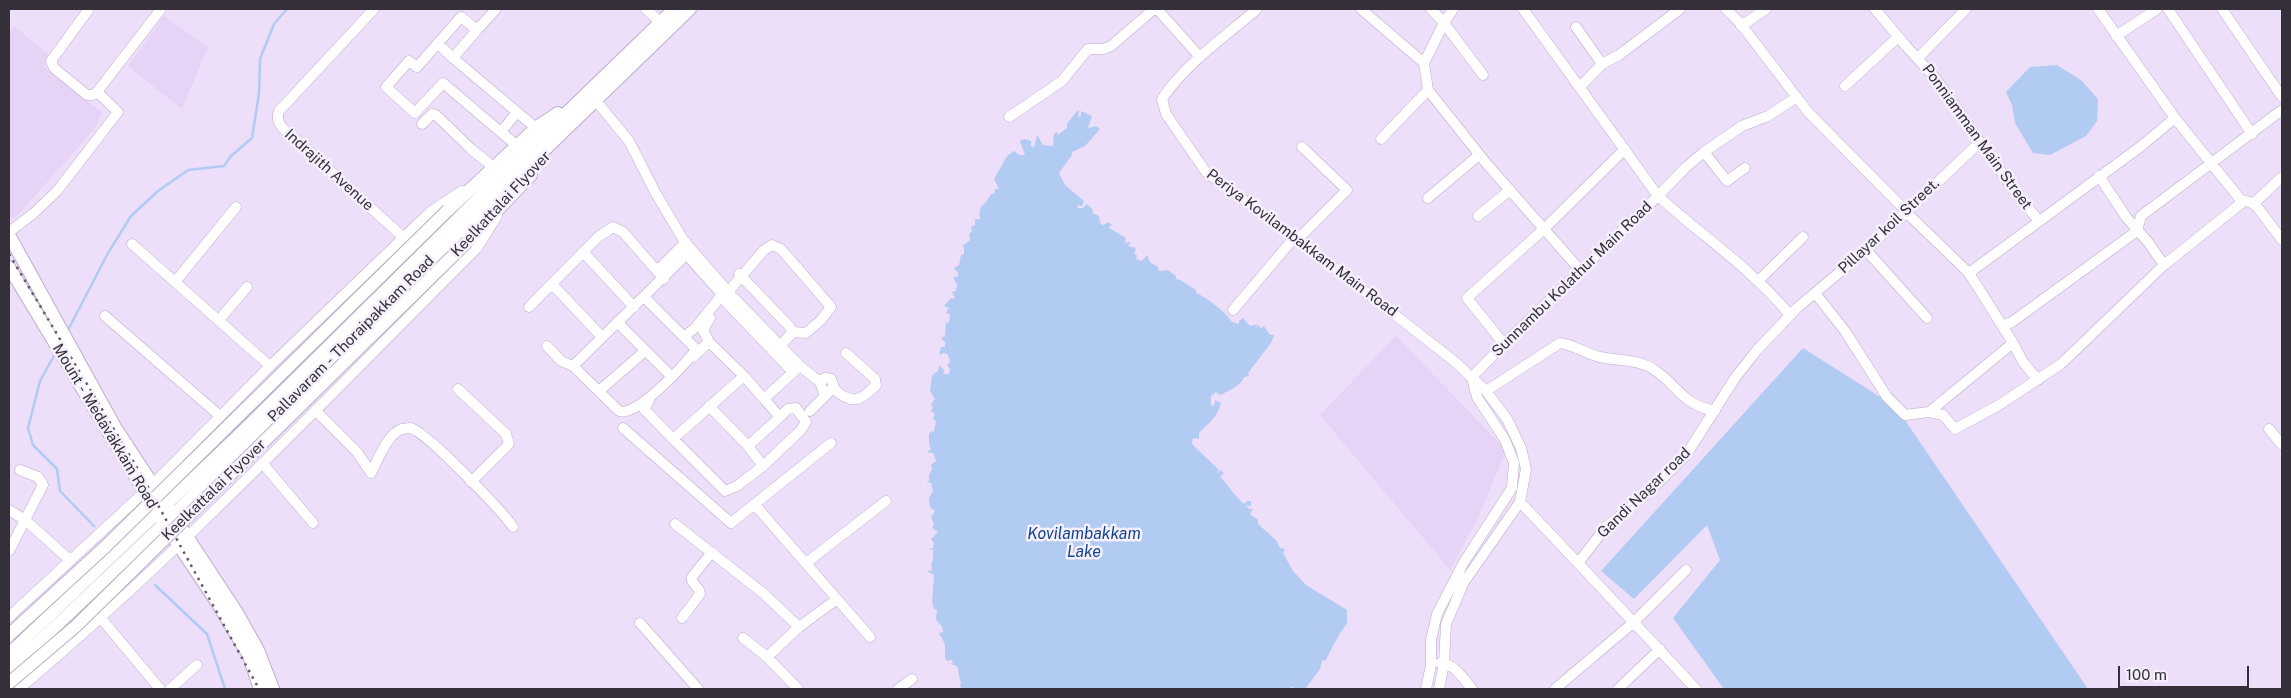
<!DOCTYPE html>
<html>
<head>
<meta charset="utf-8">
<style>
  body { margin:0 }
  #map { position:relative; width:2291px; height:698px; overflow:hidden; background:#eddefa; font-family:"Public Sans",sans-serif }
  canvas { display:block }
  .frame { position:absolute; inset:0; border:10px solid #352f3a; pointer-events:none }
  .scale { position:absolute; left:2118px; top:666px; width:131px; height:22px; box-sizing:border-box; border:2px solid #352f3a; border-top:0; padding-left:6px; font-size:15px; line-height:18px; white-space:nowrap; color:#352f3a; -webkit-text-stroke:4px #f5f0fb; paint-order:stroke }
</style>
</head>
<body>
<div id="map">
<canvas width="2291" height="698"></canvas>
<div class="frame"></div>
<div class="scale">100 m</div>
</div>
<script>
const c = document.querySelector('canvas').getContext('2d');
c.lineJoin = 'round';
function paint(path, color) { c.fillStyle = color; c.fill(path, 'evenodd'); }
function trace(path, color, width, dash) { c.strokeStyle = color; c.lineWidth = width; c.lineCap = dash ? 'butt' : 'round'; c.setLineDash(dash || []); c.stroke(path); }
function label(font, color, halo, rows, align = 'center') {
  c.font = font + ' "Public Sans",sans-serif'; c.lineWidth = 5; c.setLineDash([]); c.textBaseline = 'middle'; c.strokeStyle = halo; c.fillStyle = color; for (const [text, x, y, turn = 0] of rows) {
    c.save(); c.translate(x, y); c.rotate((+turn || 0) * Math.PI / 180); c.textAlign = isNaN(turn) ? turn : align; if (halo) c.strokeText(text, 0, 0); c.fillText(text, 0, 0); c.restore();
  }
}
paint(new Path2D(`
  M164 16 208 47 182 109 128 66Z
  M14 26 48 54 44 67 102 112 96 126 75 151 13 220 9 215V33Z
  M1396 336 1506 450 1479 516 1450 570 1320 415Z`), '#e6d3f6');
paint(new Path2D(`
  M2057 65 2081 80 2098 99 2097 121 2086 136 2050 155 2033 153 2015 123 2012 105 2006 92 2030 67Z
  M1077 111H1079L1078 117 1081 116V111L1092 116 1088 128 1096 126 1100 129 1085 146 1072 152V155L1059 173 1065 185 1084 201 1082 206 1077 205 1078 208H1083L1087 204 1093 210 1092 213 1099 216 1100 223 1103 225 1109 222 1112 226H1109V228L1126 238 1125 243 1131 242 1128 246 1136 248 1134 254 1137 255 1136 259 1142 261 1147 255 1150 262 1158 267 1159 271 1168 270 1176 276V279L1180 280 1196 290V293C1206 297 1220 308 1227 316 1229 318 1230 320 1232 322L1239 324V321L1243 318 1250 326 1258 324 1255 328 1260 325V329L1264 326 1270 335H1274L1271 343 1248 373 1249 376 1244 377C1241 386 1228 391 1220 395L1216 392 1211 396V405L1214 406 1215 400 1221 403C1215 421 1210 421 1199 433V439L1193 438 1192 444 1218 469V473L1220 470 1224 473 1220 477C1227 483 1238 501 1245 504L1247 501H1251V506L1246 505 1249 509H1253L1250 514 1258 520V524L1276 540 1280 548 1285 549 1283 553 1293 571 1306 585 1347 610V624C1342 628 1328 655 1326 660L1322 661 1320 669 1305 689H1295L1291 686 1290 689H965L960 687 961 684 957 666 950 664 953 663 952 660 947 661 945 658V644L939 633 943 632 942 626 936 620 937 610 934 609 932 602 934 575 927 571 932 570 931 563 933 561V550L928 549 933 548 934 543 931 539 938 532 932 528 934 524 931 517 935 511 930 507 929 498 933 491 931 483 926 482 929 481V475L932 469 931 465 936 461 933 453 927 452 931 449 929 443V433L934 431 936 422 933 418 935 414 931 411 933 407 931 404 935 399 930 391 932 375 938 371 939 365 944 370 943 374H949L950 368 947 366 950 362 948 355 944 353 939 355 941 347H945V342L941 338 945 336 946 322 949 323 950 314 946 313 949 308 944 306 951 298 954 299 955 296H953L954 294 951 292 956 291 957 284 954 280V277H958V273L954 268 959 265 961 255 964 254V247L962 246 970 240 969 234 972 231 971 227 975 225V219H980C978 203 985 207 991 194H994L995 189H999L994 179 1007 156 1014 151 1019 155H1025L1020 141 1024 139 1031 141V146L1034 148 1037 135 1043 145 1053 146 1054 134 1057 132 1058 135 1067 128V124Z
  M1803 348 1896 407 2088 689H1724L1673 618 1720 560 1707 525 1634 599 1601 571Z`), '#b1cbf2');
trace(new Path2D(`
  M67 332 108 253 131 216 158 191 188 170 224 166 231 156 252 138 259 93 260 59 274 24 287 9
  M56 352 40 381 28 428 33 445 57 469 60 491 94 526
  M155 585 207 634 225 689`), '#b1cbf2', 2.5);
const minor = new Path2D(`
  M89 9 51 61 54 68 87 95H93L97 92
  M374 9 279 111C274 124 286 131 296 140L404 238
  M646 9 660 22
  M1157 9 1200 57
  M1257 9C1225 37 1186 63 1162 99L1166 114 1206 172 1327 262 1454 361 1486 391 1507 419 1521 448 1526 469 1520 502 1464 582 1446 624 1444 663 1439 689
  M1361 9 1424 63
  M1431 9 1444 23 1483 75
  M1453 9 1444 23 1424 63 1428 90 1486 163 1580 270
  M1726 9 1740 23 1808 112 1906 211
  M1875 9 1906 46 1936 79 2016 193 2039 221
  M2098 9 2175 118
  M2168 9 2252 134
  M2222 9 2282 97
  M1741 26 1766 9
  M1576 27 1602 64
  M477 30 496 9
  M2116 36 2157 9
  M438 44 453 58
  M1918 58 1966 9
  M1845 86 1898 37
  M1580 87 1602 64 1619 55 1680 9
  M592 96 629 141 655 192 684 241 731 295 800 366 820 382
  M1009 117 1062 81 1088 49H1104L1111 46 1154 9
  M422 124 432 114 436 115 471 149 492 166
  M501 132 517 112
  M1381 139 1428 90
  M516 145 443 83 415 113 386 87 409 61 417 67 461 17 477 30 453 58 536 128
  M1704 152 1727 181 1745 168
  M2099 176 2126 217 2148 242 2164 265 2244 201
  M1428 198 1479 155
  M2253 204 2282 177
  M1904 214 1910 216 1969 273 2013 343
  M1478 216 1510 190
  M9 232 34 213 57 191 118 112 97 92 161 9
  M1297 240 1347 190 1302 147
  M132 244 270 366
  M1866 250 1927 318
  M583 252 634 307
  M657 271 686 242
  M1969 273 2140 147 2175 118 2240 199 2252 203 2258 208 2282 240
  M739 274 789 326 793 332 780 346
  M1758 281 1803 237
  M175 282 236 207
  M552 284 602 337
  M728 292 764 250 772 245 781 249 831 307 821 320 806 333 793 332
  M1815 293 1845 331 1887 397 1905 415 1929 412 2013 343 2023 362 2038 380
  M644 297 684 337
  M725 301 793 372
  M529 307 598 237 613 227 623 232 664 279
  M1233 310 1294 238
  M1790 315C1752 269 1702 236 1658 196L1686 167 1704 152 1742 126 1768 116 1797 97
  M105 316 220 416
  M219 320 247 287
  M617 322 671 376
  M2002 326 2012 322 2137 231 2141 216 2282 110
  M709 342 744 376 764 399
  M1504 344 1467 298 1544 229 1625 149
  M547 346 561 361 573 366 619 411C636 418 684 365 695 351L694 347 684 337 696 327 721 296 719 291 687 255
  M693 357 709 342 703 330 710 318
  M573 366 690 251
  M1472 377 1504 344 1658 196 1523 9
  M833 388C851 405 860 402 876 385L875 379 846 353
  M458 389 506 434 509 444 471 482
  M599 391 645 351
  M1486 391 1560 343C1575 345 1586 354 1600 357 1618 361 1640 359 1656 371 1680 388 1682 404 1715 411
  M649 401 644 409 673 439 744 376
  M709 406 748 446 780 417 764 399 800 366
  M315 410 357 452 371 473C378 460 387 434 402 429 404 429 407 428 410 428 425 430 502 511 513 527
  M810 411 834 387 831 379 825 378 820 382 823 391H828
  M1929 412 1943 415 1955 429 1999 405 2061 364 2164 265
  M623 428 731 523 831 443
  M2269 429 2282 445
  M673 439 725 491 737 486 763 466
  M748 446 763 466 800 431 806 422 796 408 788 409 780 417
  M263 464 313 523
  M1520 502 1578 563 1606 527 1648 493 1686 455 1735 378 1757 350 1797 308 1866 250 1980 142
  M755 505 870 637
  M9 510 25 520 70 560
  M675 524 763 593 799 627
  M9 551 43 485 38 477 20 470
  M806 563 886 501
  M1578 563 1696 689
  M9 617 153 484 270 366 430 212 462 191
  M100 617 160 689
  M682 618 700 594 699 590 692 581V577L712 552
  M640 623 698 689
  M743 638 767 657 798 689
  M767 657 799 627 837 599
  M1440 663C1454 663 1464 679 1472 689
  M19 689C181 552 328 397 477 248L497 216
  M170 689 197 665
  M898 689 912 679
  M1426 689 1431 665V640L1437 614 1464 562 1512 488 1514 463 1505 440 1477 397 1472 378
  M1555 689 1634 622 1686 570
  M1618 689 1660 649`);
const major = new Path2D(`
  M448 210 538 126 558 113
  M9 235 115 427 236 611 258 650 273 689
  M467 242 531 175
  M9 267 157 513 216 601 249 656 260 689
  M9 654 242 432 494 183 674 9
  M9 667 38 643 172 516 464 228 690 9`);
trace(minor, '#bcadc8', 11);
trace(major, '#bcadc8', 14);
trace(minor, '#fff', 10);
trace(major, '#fff', 12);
trace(new Path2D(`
  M9 254 142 476 259 689`), '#635b6a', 2.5, [2.5, 5]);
const majorBridge = new Path2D(`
  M9 635 105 547 448 210
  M9 683 76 626 467 242`);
trace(majorBridge, '#bcadc8', 14, []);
trace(majorBridge, '#fff', 12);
label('15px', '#352f3a', '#f5f0fb', [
  ["Ponniamman Main Street",1977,137,54],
  ["Indrajith Avenue",329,170,42],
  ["Keelkattalai Flyover",501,204,-47],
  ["Pillayar koil Street.",1889,226,-43],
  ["Periya Kovilambakkam Main Road",1302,243,37],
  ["Sunnambu Kolathur Main Road",1572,279,-44],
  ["Pallavaram - Thoraipakkam Road",351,339,-45],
  ["Mount - Medavakkam Road",105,426,59],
  ["Keelkattalai Flyover",214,490,-44],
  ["Gandi Nagar road",1644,493,-44]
]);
label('italic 16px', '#12458f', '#f5f0fb', [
  ["Kovilambakkam",1084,534],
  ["Lake",1084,552]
]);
</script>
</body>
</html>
